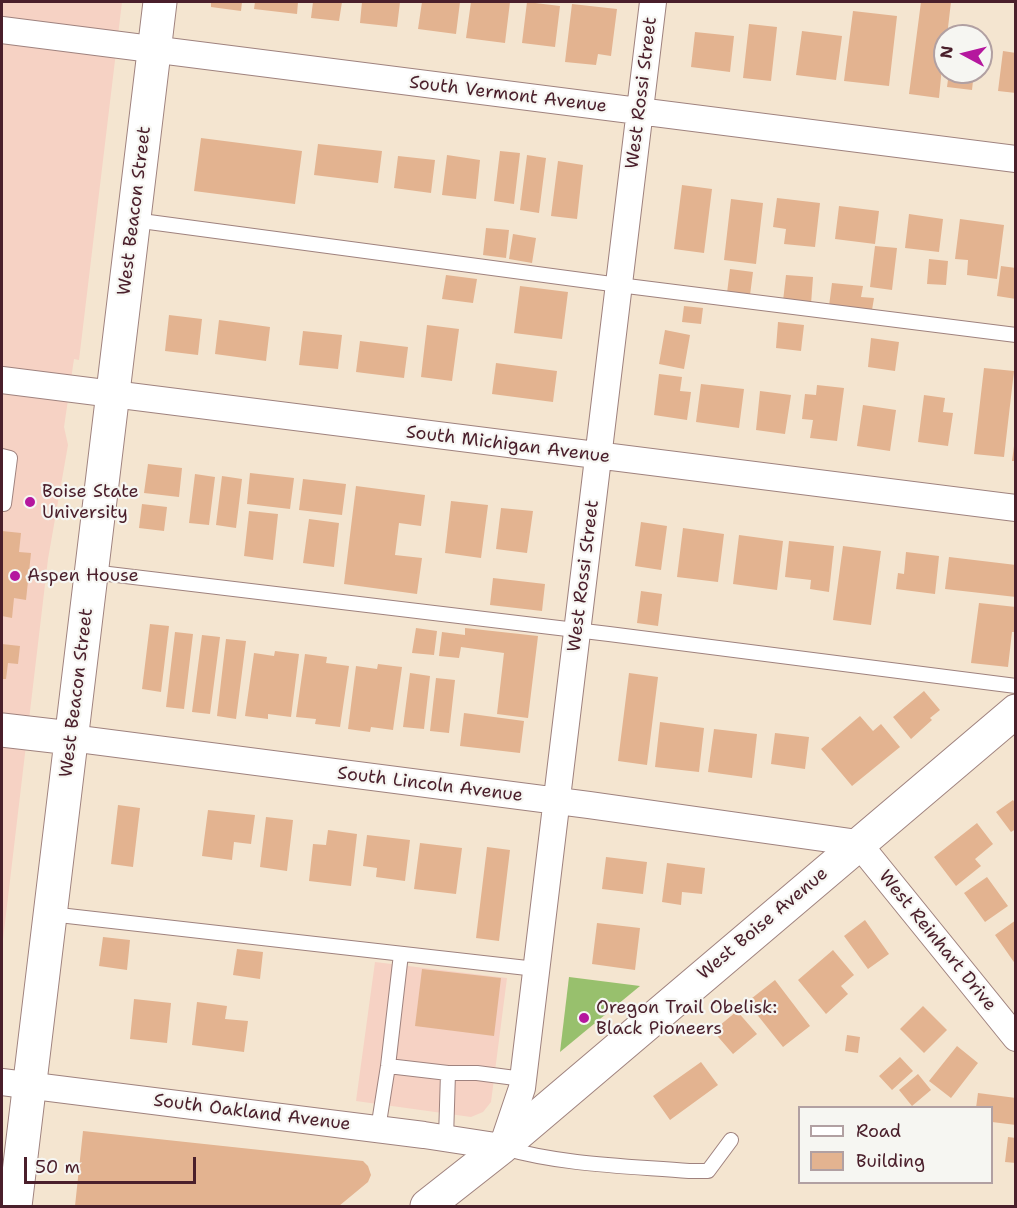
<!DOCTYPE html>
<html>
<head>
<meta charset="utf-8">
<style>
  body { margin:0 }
  #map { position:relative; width:1017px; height:1208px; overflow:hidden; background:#f4e5d0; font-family:"Shantell Sans",sans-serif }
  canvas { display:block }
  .frame { position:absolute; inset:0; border:3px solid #4a1f2b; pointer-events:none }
  .legend { position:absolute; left:798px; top:1106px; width:195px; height:78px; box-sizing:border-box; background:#f6f6f2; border:2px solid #b1a0a2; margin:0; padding:8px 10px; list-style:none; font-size:18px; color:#4a1f2b }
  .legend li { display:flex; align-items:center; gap:12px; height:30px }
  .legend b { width:30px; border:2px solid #b1a0a2 }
  .north { position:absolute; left:933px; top:24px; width:60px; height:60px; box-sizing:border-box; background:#f6f6f2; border:2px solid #b1a0a2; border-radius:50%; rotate:277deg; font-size:16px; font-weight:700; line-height:24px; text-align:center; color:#4a1f2b }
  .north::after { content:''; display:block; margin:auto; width:21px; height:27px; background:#b5179e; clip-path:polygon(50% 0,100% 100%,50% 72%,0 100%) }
  .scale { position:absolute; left:24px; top:1157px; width:172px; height:27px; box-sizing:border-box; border:3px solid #4a1f2b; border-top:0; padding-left:8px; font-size:18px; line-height:21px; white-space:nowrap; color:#4a1f2b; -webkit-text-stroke:4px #f6f6f2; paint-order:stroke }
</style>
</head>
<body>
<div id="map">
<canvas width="1017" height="1208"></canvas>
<div class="frame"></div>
<ul class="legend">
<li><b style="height:8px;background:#fff"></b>Road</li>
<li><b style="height:16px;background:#e3b390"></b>Building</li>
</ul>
<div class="north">N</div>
<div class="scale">50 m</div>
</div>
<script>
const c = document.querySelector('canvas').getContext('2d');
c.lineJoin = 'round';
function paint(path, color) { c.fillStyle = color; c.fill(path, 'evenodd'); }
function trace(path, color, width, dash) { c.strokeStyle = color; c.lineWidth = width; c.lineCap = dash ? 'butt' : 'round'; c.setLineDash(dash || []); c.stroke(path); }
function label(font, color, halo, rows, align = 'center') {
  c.font = font + ' "Shantell Sans",sans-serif'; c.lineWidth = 4.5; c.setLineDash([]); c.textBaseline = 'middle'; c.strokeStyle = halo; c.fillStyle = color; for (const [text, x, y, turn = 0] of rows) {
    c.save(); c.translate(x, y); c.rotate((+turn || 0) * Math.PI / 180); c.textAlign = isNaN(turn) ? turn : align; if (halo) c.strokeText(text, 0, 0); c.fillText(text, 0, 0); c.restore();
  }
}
paint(new Path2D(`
  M2 2H122L79 360 74 359 64 427 68 445 48 559 2 948Z
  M375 962 507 978 491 1102 483 1112 471 1117 356 1101Z`), '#f6d2c4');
paint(new Path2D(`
  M569 977 640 986 560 1052Z`), '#98c06d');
paint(new Path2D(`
  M211 2H242L241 11 211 7Z
  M255 2H298L297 14 254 9Z
  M313 2H342L339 21 311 18Z
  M362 2H400L397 27 360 23Z
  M422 2H460L456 34 418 29Z
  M471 2H510L505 43 466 38Z
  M527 2 560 6 555 47 522 43Z
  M921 2H951L947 36H945L939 98 909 94Z
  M572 4 617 9 611 56 598 54 596 65 565 62Z
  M853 11 897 16 889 86 844 81Z
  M749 24 777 27 771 81 743 78Z
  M802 31 842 36 836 80 796 75Z
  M695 32 734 36 730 72 691 67Z
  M1003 51 1016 53V93L998 91Z
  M949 72H974L972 90 947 87Z
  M201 138 302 151 295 204 194 191Z
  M318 144 382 151 378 183 314 175Z
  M500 151 520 153 514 204 494 201Z
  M447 155 480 160 476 199 442 195Z
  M527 155 546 158 539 213 520 210Z
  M398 156 435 160 431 193 394 188Z
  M558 161 583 165 577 219 551 216Z
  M682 185 712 189 704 253 674 249Z
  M777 198 820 203 815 247 784 244 786 229 773 227Z
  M731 199 763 203 756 264 724 260Z
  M839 206 879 211 875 244 835 239Z
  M909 214 943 219 939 252 905 248Z
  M960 219 1004 225 997 279 967 275 968 260 955 259Z
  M486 228 509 230 506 258 483 255Z
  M513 234 536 238 532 263 509 259Z
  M875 246 897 248 892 290 870 287Z
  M929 259 948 261 946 285 927 284Z
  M1001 266 1016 268V299L997 296Z
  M730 269 753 272 750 295 727 293Z
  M446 275 477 279 473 303 442 299Z
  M786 275 813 277 811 304 783 301Z
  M832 283 863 286 861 297 874 298 872 310 829 306Z
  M520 286 568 292 562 339 514 333Z
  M684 306 703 308 701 324 682 322Z
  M169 315 202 319 198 355 165 351Z
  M219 320 270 327 266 361 215 354Z
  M778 322 804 325 801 351 776 348Z
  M427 325 459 329 452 381 421 377Z
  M665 330 690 335 684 369 659 364Z
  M303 331 342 335 338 369 299 365Z
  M871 338 899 342 895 371 868 367Z
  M360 341 408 347 404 378 356 372Z
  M496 363 557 371 553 402 492 394Z
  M984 368 1014 371 1004 457 974 454Z
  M659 374 682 377 680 391 691 392 687 420 654 415Z
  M701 384 744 389 739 428 696 422Z
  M817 385 844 388 837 441 810 438 813 420 802 419 805 394 816 395Z
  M760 391 791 395 785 434 756 430Z
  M924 395 945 398 943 412 953 413 948 446 918 442Z
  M863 405 896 410 890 451 857 446Z
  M1014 446H1016V461H1012Z
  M148 464 182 468 179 497 144 493Z
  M250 473 294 478 290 509 247 504Z
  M195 474 215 477 209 525 189 523Z
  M222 476 242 479 236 528 216 525Z
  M303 479 346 484 342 515 299 510Z
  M356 486 425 495 421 526 399 523 395 555 422 558 417 594 344 584Z
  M451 501 488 505 481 558 445 553Z
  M142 504 167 507 164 531 139 528Z
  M501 508 533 511 527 553 496 549Z
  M249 511 278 514 273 560 244 556Z
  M309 519 339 523 334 567 303 563Z
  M641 522 667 526 661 570 635 566Z
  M683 528 724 534 718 582 677 577Z
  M2 531 21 533 19 552 31 553 26 600 14 598 12 618 2 616Z
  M739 535 783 541 777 590 733 584Z
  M789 541 834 546 829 592 810 589 811 580 785 577Z
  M843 546 881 551 871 625 833 620Z
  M906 552 939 556 935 594 896 589 898 573 904 574Z
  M949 557 1016 565V597L945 589Z
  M493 578 545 584 542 611 490 605Z
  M641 591 662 594 658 626 637 623Z
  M979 603 1016 607V632H1012L1008 667 971 663Z
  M150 624 169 626 161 692 142 689Z
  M416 628 437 631 434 655 412 653Z
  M465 628 538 636 528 718 497 714 504 653 461 647 459 658 439 656 442 632 465 635Z
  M175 632 193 634 184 709 166 707Z
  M202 635 220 637 210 714 192 712Z
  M226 639 246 641 236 719 217 716Z
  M2 644 20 646 18 664 8 663 6 679H2Z
  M275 651 299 654 291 717 268 714V719L245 716 254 653 274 656Z
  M305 654 327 657 326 663 349 666 340 727 315 724 316 719 296 717Z
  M378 664 402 667 393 730 371 727 370 732 348 729 356 666 377 669Z
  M410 673 430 676 424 729 403 727Z
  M629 673 658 677 647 765 618 761Z
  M436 678 455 680 449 733 430 731Z
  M924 691 940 710 930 718 932 720 911 739 893 717Z
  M464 713 524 721 520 753 460 746Z
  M860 716 873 731 881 724 900 747 852 786 821 749Z
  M660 722 704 728 699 772 655 767Z
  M714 729 757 734 752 778 708 772Z
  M775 733 809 737 805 769 771 764Z
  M1013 800 1016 804V829L1011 832 996 812Z
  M118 805 140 808 133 867 111 864Z
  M208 810 255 815 251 844 234 842 232 860 202 856Z
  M266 817 293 820 287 871 260 867Z
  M977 823 993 844 975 859 981 866 956 886 934 857Z
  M328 830 357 834 351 886 309 881 313 844 326 845Z
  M367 835 410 840 405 881 376 877 377 868 363 866Z
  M420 843 462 848 456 894 414 889Z
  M487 847 510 850 499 941 476 938Z
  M606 857 647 862 643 894 602 889Z
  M667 863 705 868 702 894 682 892 681 905 662 902Z
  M987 877 1008 906 985 922 964 893Z
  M865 920 889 954 868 969 844 936Z
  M1016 920V965L995 935Z
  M597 923 640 928 635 970 592 964Z
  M103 937 130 940 127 970 99 966Z
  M237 949 263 952 260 979 233 975Z
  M833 950 854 975 841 986 848 994 826 1014 798 980Z
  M422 969 501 978 494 1036 415 1026Z
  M775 980 810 1026 783 1047 747 1002Z
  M134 999 171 1003 167 1043 130 1039Z
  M197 1002 227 1006 225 1019 248 1021 244 1052 192 1045Z
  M923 1006 947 1030 924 1053 900 1029Z
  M737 1011 757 1034 733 1054 713 1031Z
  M847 1035 860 1037 858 1053 845 1051Z
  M957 1046 978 1063 951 1098 929 1081Z
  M900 1057 913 1071 892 1090 879 1076Z
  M701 1062 718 1085 670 1120 653 1096Z
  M918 1074 931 1090 912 1106 899 1090Z
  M978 1093 1016 1098V1125L992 1122V1108H976Z
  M83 1131 363 1161 368 1166 371 1175 368 1182 339 1206H75Z
  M1008 1137 1016 1138V1163L1005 1162Z`), '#e3b390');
const lane = new Path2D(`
  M134 220 619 285 1016 335
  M2 456 10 458 4 504H2
  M92 572 609 634 1016 686
  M50 914 536 969
  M388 1066 448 1073 446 1138
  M448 1073H477L523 1079
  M378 1129 388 1066 401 954
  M504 1148C563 1165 628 1166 689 1171H708L731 1140`);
const street = new Path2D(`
  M2 30 1016 159
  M2 380 1016 508
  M71 738 589 805 858 843 1016 1038
  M2 1082 424 1135 502 1147 522 1088 653 2`);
const secondary = new Path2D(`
  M2 730 71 738
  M15 1206 160 2
  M427 1206 502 1147 1016 711`);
trace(lane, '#9f827e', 16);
trace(street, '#9f827e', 28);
trace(secondary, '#9f827e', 35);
trace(lane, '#fff', 14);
trace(street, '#fff', 26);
trace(secondary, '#fff', 33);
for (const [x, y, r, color] of [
  [30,502,6,"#b5179e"],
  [15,576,6,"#b5179e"],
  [584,1018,6,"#b5179e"]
]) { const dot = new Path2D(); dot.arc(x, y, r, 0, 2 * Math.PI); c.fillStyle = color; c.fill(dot); trace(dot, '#f6f6f2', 2); }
label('18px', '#4a1f2b', '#f6f6f2', [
  ["West Rossi Street",642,93,-83],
  ["South Vermont Avenue",508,95,7],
  ["West Beacon Street",135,211,-83],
  ["South Michigan Avenue",508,445,7],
  ["West Rossi Street",584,576,-83],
  ["West Beacon Street",77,693,-83],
  ["South Lincoln Avenue",430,785,7],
  ["West Boise Avenue",763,924,-40],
  ["West Reinhart Drive",937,941,51],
  ["South Oakland Avenue",252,1113,7]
]);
label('18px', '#4a1f2b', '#f6f6f2', [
  ["Boise State",42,492],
  ["University",42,513],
  ["Aspen House",27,576],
  ["Oregon Trail Obelisk:",596,1008],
  ["Black Pioneers",596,1029]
], 'left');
</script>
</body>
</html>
